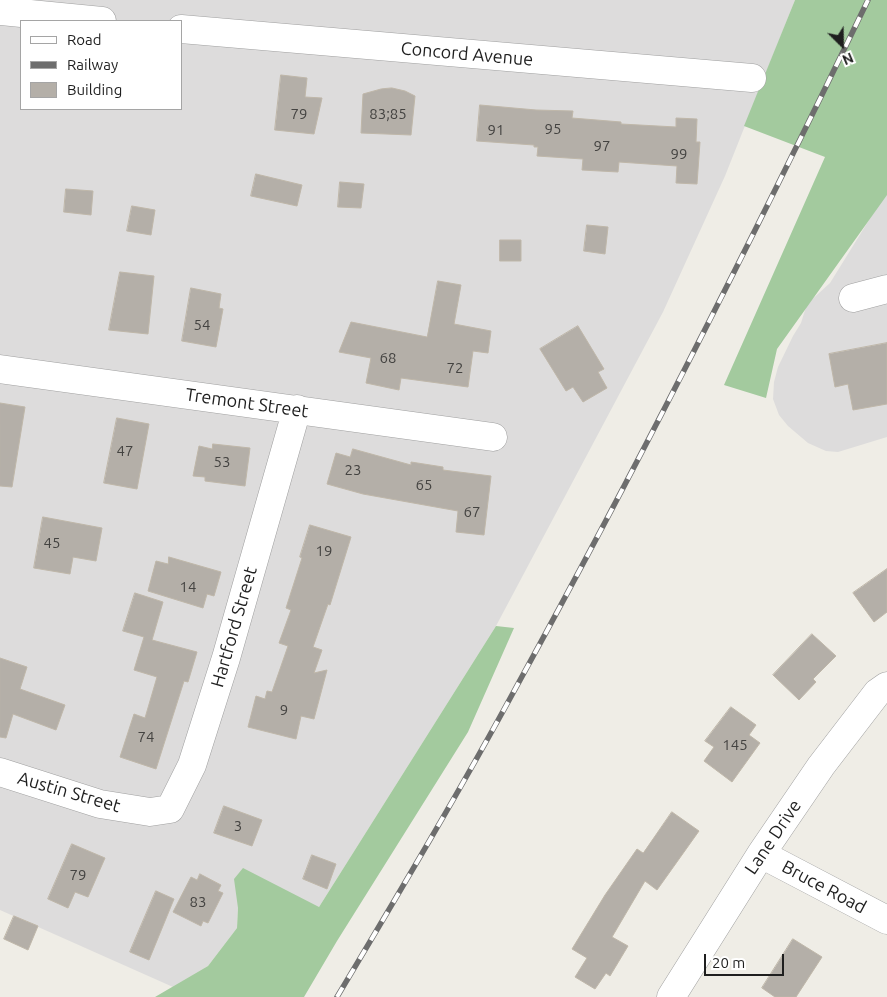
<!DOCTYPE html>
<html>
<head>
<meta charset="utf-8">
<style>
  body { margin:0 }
  #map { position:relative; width:887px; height:997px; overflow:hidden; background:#efede6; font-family:Ubuntu,sans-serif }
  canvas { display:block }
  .legend { position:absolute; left:20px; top:20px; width:162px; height:90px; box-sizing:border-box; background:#fff; border:1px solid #a5a5a5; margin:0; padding:6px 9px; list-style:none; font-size:15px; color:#1f1f1f }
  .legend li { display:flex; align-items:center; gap:10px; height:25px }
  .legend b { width:25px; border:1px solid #a5a5a5 }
  .north { position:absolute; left:817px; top:20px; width:50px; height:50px; -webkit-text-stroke:4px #fff; paint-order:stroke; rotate:157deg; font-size:14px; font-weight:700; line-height:20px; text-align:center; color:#1f1f1f }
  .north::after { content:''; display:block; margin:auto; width:18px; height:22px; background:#1f1f1f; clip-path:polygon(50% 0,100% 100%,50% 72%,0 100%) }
  .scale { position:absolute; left:704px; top:954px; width:80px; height:22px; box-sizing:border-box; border:2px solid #1f1f1f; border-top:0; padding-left:6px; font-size:15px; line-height:18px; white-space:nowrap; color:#1f1f1f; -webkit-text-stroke:4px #fff; paint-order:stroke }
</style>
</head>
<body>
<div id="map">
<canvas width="887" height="997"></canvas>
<ul class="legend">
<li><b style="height:6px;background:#fff"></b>Road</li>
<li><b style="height:6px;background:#6d6d6d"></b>Railway</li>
<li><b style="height:14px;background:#b4afa8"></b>Building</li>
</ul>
<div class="north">N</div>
<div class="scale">20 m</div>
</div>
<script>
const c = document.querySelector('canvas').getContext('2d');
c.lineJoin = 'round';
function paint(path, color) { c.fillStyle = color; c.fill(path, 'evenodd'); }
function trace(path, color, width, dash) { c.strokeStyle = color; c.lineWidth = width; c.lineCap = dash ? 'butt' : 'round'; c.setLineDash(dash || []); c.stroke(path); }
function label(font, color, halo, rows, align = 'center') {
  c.font = font + ' Ubuntu,sans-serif'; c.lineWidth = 5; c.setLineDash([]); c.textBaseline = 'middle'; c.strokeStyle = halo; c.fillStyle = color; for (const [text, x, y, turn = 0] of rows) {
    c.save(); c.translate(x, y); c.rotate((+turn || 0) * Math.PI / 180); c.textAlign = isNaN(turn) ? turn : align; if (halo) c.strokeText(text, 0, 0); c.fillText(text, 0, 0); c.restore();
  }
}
paint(new Path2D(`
  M0 0H795L725 176 663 312 496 626 319 907 238 908 237 928 208 966 173 987 0 910ZM21 21H181V109H21Z
  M887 191V437L838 452 826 451 808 443 788 426 779 415 773 399 774 382 778 367 793 336 801 323 807 304 830 283Z`), '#dddcdc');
paint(new Path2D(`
  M795 0H887V195L777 349 766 398 724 385 825 157 744 126Z
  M496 626 514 628 468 732 337 941 304 997H155L208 966 237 928 238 908 234 879 243 868 319 907Z`), '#a3ca9e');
const building = new Path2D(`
  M281 75 307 78 305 97 322 98 314 134 275 130Z
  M392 88 405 91 415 96 411 135 361 133 363 94 381 89Z
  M480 105 536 110 573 111 572 118 621 122V124L676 127V118L697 119 696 142H700L697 184 676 183 677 166 619 162 618 172 582 170 583 159 537 156 538 147H534V145L477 141Z
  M256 174 302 185 297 206 251 196Z
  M340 182 364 184 361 208 338 207Z
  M66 189 93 191 91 215 64 212Z
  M132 206 155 210 151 235 127 231Z
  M587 225 608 227 605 254 584 251Z
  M500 240H521V261H500Z
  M120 272 154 276 148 334 109 330Z
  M438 281 461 285 454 324 491 331 488 353 473 351 468 387 401 378 399 390 366 383 371 358 339 352 351 322 427 337Z
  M191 288 221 294 219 308 223 309 216 347 182 341Z
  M578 326 604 369 598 372 607 388 583 402 573 387 566 391 540 349Z
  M887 343V404L853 410 848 384 835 387 829 354Z
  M0 403 25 407 12 487 0 486Z
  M117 418 149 424 137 489 104 483Z
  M213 444 250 448 245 486 205 481V477L193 476 199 446 212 449Z
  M353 449 411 465V462L443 467V470L491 476 484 535 456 532 458 511 363 494 327 484 336 453 350 457Z
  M43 517 102 528 96 561 73 557 70 574 34 568Z
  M310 525 351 537 330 605 328 604 313 647 322 650 314 673 327 670 314 719 301 716 296 739 248 727 256 696 265 699 267 691 272 692 288 646 279 643 291 610 286 608 302 558 300 557Z
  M169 557 221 572 214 596 207 594 203 608 148 591 156 561 168 564Z
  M887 569V612L874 622 853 593Z
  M135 593 163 602 152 640 197 652 188 682 184 681 156 769 120 757 134 714 145 718 157 677 134 670 144 637 123 631Z
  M812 634 836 656 813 679 816 682 799 700 773 675Z
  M0 658 27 667 20 689 65 705 56 730 13 714 6 738 0 737Z
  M731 707 756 725 749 735 760 743 732 782 704 761 714 747 705 741Z
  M224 806 262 820 252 846 214 833Z
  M672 812 699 831 657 890 645 881 612 937 628 946 610 976 606 973 595 989 575 977 587 958 572 949 605 895 637 849 643 853Z
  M72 844 105 858 88 897 75 892 68 908 48 899Z
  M312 855 336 864 327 889 303 879Z
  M200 874 221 885 218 891 223 893 208 923 203 921 201 926 173 912 191 877 197 880Z
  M156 891 174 899 149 960 130 952Z
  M14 916 38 926 28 950 4 939Z
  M793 939 822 957 796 997H775L762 988Z`);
paint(building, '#b4afa8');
trace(building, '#bfb7a9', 1);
const minor = new Path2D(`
  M0 11 102 21
  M181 29 752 78
  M853 298 887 289
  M0 369 493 437
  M0 772 100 804 150 812 170 809 192 765 226 658 297 409
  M761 854 887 920
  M671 997 761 854 821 766 877 693 887 686`);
trace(minor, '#a0a0a0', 29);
trace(minor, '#fff', 28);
const rail = new Path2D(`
  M337 997C399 893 461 789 519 682 642 458 757 230 868 0`);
trace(rail, '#6d6d6d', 5.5);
trace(rail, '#fff', 4, [11]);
label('15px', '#444341', null, [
  ["79",299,114],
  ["83;85",388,114],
  ["95",553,129],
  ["91",496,130],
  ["97",602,146],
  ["99",679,154],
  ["54",202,325],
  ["68",388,358],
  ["72",455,368],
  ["47",125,451],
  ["53",222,462],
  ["23",353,470],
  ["65",424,485],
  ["67",472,512],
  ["45",52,543],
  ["19",324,551],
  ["14",188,587],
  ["9",284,710],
  ["74",146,737],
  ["145",735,745],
  ["3",238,826],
  ["79",78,875],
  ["83",198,902]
]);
label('18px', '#1f1f1f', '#fff', [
  ["Concord Avenue",467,54,5],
  ["Tremont Street",247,403,8],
  ["Hartford Street",234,627,-74],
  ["Austin Street",69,792,16],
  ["Lane Drive",773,837,-56],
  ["Bruce Road",824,887,28]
]);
</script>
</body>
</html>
